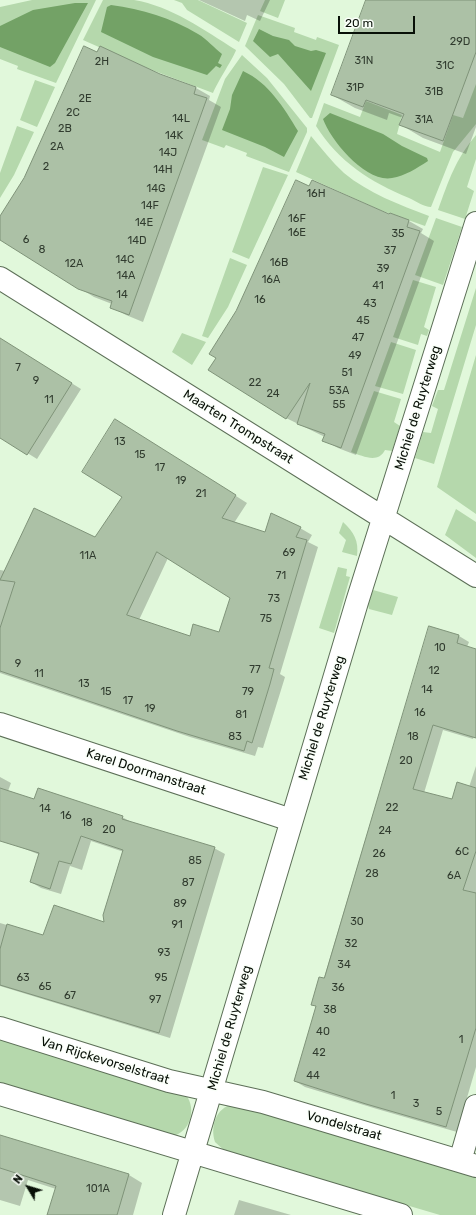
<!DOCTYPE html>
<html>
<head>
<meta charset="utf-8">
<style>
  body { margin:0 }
  #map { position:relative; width:476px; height:1215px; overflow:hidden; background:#e1f8db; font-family:Rubik,sans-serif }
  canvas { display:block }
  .north { position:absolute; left:8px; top:1167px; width:40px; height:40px; -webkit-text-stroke:3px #fafff9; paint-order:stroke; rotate:308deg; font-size:11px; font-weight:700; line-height:16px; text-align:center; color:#081007 }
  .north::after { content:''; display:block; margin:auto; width:14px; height:18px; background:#081007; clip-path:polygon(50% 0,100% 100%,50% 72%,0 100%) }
  .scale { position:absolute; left:338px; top:16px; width:77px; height:18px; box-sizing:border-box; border:2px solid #081007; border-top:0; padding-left:5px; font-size:12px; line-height:14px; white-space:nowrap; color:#081007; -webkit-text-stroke:3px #fafff9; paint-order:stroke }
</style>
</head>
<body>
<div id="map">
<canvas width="476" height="1215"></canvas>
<div class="north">N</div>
<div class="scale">20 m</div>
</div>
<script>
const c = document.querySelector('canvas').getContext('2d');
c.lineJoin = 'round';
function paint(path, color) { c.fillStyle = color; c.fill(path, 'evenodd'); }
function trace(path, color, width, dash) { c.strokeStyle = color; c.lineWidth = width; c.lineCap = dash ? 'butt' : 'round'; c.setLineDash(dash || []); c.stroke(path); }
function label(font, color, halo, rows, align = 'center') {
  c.font = font + ' Rubik,sans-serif'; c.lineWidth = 3; c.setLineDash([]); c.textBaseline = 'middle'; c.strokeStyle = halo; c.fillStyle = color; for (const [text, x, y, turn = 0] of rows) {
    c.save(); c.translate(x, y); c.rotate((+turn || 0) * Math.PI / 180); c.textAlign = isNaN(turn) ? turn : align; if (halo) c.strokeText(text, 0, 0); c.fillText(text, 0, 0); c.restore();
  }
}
paint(new Path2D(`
  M32 0H96L56 83 17 69 18 66 0 59V7Z
  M103 0C113 0 124 0 134 0 171 6 204 30 236 50 235 55 217 83 213 93L144 67 83 40Z
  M174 0H198L247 23 239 42 187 10 182 3Z
  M265 0H285L278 18 260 11Z
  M258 15 295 28 294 32 316 40 317 37 339 45 312 118H310L284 84 245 46Z
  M242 55 267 78 307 128V132L289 172 246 156 247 153 226 145 224 148 202 140 225 79Z
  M35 80 55 87 37 127 20 120Z
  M476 84V124L453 152 431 207C424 207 416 201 409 198 370 182 339 162 316 126L324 103 360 117 366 101 402 115 397 134 440 152 453 115 463 118Z
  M17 126 34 132 14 175 0 198V173Z
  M476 135V159L467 187 474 191 465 219 438 210C449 180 455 160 476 135Z
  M311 136C322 149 332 162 344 173 368 193 400 205 429 216L425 226 380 210 296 172Z
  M263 167 288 175 249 259 232 252Z
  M436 218 462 227 443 285 415 275Z
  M230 258 247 265 228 307 208 338 202 336Z
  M413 280 436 287 424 327 429 330 427 336 421 334 418 345 393 337Z
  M476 288V325L434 464 415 458 423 432 431 433 438 409 432 406 438 390H444Z
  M182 333 206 342 192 365 172 352Z
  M391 342 416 350 403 394 375 386Z
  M476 355V514L437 487Z
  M374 391 401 399 394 422 400 426 392 451 385 450C378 464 363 456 351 452Z
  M456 509 476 522V558L445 535Z
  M343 522C354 532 359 541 357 556L342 552 346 540 339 533Z
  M338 567 347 569 346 576 350 577 334 633 319 628Z
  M373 590 398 597 392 615 369 609 368 605Z
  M0 1036 186 1095C197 1109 190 1133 172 1136L0 1083Z
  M233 1104 476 1176V1215H440L226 1152 215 1142C210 1126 216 1108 233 1104Z`), '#b5d8ac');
paint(new Path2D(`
  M75 3H88L55 63 50 67 0 47V26L33 10Z
  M111 5C142 9 171 18 198 34 207 39 214 48 222 54L218 63 222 65 220 68 216 66 207 75 153 57 101 32 107 7Z
  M259 29 273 36 289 40 295 46 311 51 316 50 326 53 311 91 278 54 270 57 253 41Z
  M243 71C269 83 284 108 298 131L284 157 265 147 222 130 230 109 232 95Z
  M330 113 383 134 402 146 427 158 428 161C417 168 405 176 392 178 366 183 331 141 323 119Z`), '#73a266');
paint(new Path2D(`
  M199 0H270L260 21 247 15 245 21Z
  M367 0H476V127L466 154 423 138 401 125 403 118 389 113 387 120 355 108 332 95Z
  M159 75 196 88 210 96 209 100 221 107 143 322 126 315 111 307 112 304 94 297 0 239V218Z
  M310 187 409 221 423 229 421 233 434 241 356 455 338 448 324 440 325 437 286 418 217 358Z
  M0 339 81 389 37 459 0 436Z
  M127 427 247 503 234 523 265 534 300 528 312 535 308 542 318 547 280 674 285 677 281 690 263 748 258 747 255 756 190 737 0 673V570L6 571 96 538 124 497ZM168 558 231 598 219 633 191 637 139 620Z
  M430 628 459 636 469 642 467 647 476 650V727L473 739 443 730 424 793 453 800 469 787 476 766V1067L457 1132 377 1109 305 1087 295 1081 317 1007 312 1004 325 980Z
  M0 777 11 783 8 791 35 800 122 817 133 823 214 848 225 854 170 1038 0 986V923L44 936 105 924 124 852 91 841 82 870 70 866 61 894 41 888 31 882 40 855 18 846 0 822Z
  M0 1136 129 1175 142 1183 133 1215H48L56 1189 28 1180 20 1206 0 1200Z
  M239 1200 291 1215H234Z`), '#0003');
const building = new Path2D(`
  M366 0H476V52L443 141 399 125 404 114 366 100 363 107 331 95Z
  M84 46 97 52 100 46 160 74 196 87 194 94 207 98 129 315 110 308 112 301 78 289 0 240V216L24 178Z
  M296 180 309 186 312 180 389 214 390 213 409 220 407 227 420 231 341 448 322 441 325 434 297 424 310 383 286 419 208 370 216 358 209 354 236 311Z
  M0 338 72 383 27 455 0 438Z
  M115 419 236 495 222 518 265 532 271 513 301 527 296 537 307 540 269 668 274 669 270 684 252 743 247 741 244 751 177 731 0 671V628L15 582 0 580 34 508 95 537 122 497 82 472ZM157 552 230 598 219 632 193 624 190 636 127 615Z
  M429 626 459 635 457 643 476 649V738L433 725 413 789 452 799 457 782 476 788V851L463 890 476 893V1028L446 1127 366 1104 294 1081 316 1006 311 1005 319 977 324 978Z
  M0 788 34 799 38 788 123 816 122 819 215 847 159 1033 0 985V949L7 924 43 935 54 905 104 922 103 915 123 850 81 836 71 864 59 861 50 889 30 882 39 853 0 841Z
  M0 1135 129 1174 117 1215H47L56 1186 0 1168Z`);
paint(building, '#acc1a6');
trace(building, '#7f9379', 1);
const minor = new Path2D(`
  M0 278 476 576
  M0 724 291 820
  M0 1028 169 1081 263 1102 476 1166
  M0 1094 401 1215
  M460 1161 476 1106
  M174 1215 357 602 476 223`);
trace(minor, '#5c6f57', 24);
trace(minor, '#fff', 22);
label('11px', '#313c2f', null, [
  ["29D",460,42],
  ["31N",364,61],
  ["2H",102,62],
  ["31C",445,66],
  ["31P",355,88],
  ["31B",434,92],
  ["2E",85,99],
  ["2C",73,113],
  ["14L",181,119],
  ["31A",424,120],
  ["2B",65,129],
  ["14K",174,136],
  ["2A",57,147],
  ["14J",168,153],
  ["2",46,167],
  ["14H",163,170],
  ["14G",156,189],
  ["16H",316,194],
  ["14F",150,206],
  ["16F",297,219],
  ["14E",144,223],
  ["16E",297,233],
  ["35",398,234],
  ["6",26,240],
  ["14D",137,241],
  ["8",42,250],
  ["37",390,251],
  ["14C",125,260],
  ["16B",279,263],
  ["12A",74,264],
  ["39",383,269],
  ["14A",126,276],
  ["16A",271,280],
  ["41",378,286],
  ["14",122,295],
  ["16",260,300],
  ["43",370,304],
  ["45",363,321],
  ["47",358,338],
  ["49",355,356],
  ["7",18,368],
  ["51",347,373],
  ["9",36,381],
  ["22",255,383],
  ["53A",339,391],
  ["24",273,394],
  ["11",49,400],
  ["55",339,405],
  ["13",120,442],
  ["15",140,455],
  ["17",160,468],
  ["19",181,481],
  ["21",201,494],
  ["69",289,553],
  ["11A",88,556],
  ["71",281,576],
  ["73",274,599],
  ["75",266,619],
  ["10",440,648],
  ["9",18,664],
  ["77",255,670],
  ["12",434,671],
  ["11",39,674],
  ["13",84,684],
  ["14",427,690],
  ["15",106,692],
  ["79",248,692],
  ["17",128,701],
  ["19",150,709],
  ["16",420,713],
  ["81",241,715],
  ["83",235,737],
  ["18",413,737],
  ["20",406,761],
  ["22",392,808],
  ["14",45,809],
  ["16",66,816],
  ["18",87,823],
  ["20",109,830],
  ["24",385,831],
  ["6C",462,852],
  ["26",379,854],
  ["85",195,861],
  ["28",372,874],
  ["6A",454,876],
  ["87",188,883],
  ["89",180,904],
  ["30",357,922],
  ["91",177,925],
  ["32",351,944],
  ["93",164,953],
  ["34",344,965],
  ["63",23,978],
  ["95",161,978],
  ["65",45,987],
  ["36",338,988],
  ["67",70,996],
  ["97",155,1000],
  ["38",330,1010],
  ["40",323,1032],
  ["1",461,1040],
  ["42",319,1053],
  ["44",313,1076],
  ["1",393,1096],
  ["3",416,1104],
  ["5",439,1112],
  ["101A",98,1189]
]);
label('13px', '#081007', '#fafff9', [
  ["Michiel de Ruyterweg",418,408,-73],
  ["Maarten Trompstraat",238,427,32],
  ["Michiel de Ruyterweg",322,718,-73],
  ["Karel Doormanstraat",146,772,18],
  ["Michiel de Ruyterweg",230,1028,-74],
  ["Van Rijckevorselstraat",105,1061,17],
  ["Vondelstraat",344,1126,16]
]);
</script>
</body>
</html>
